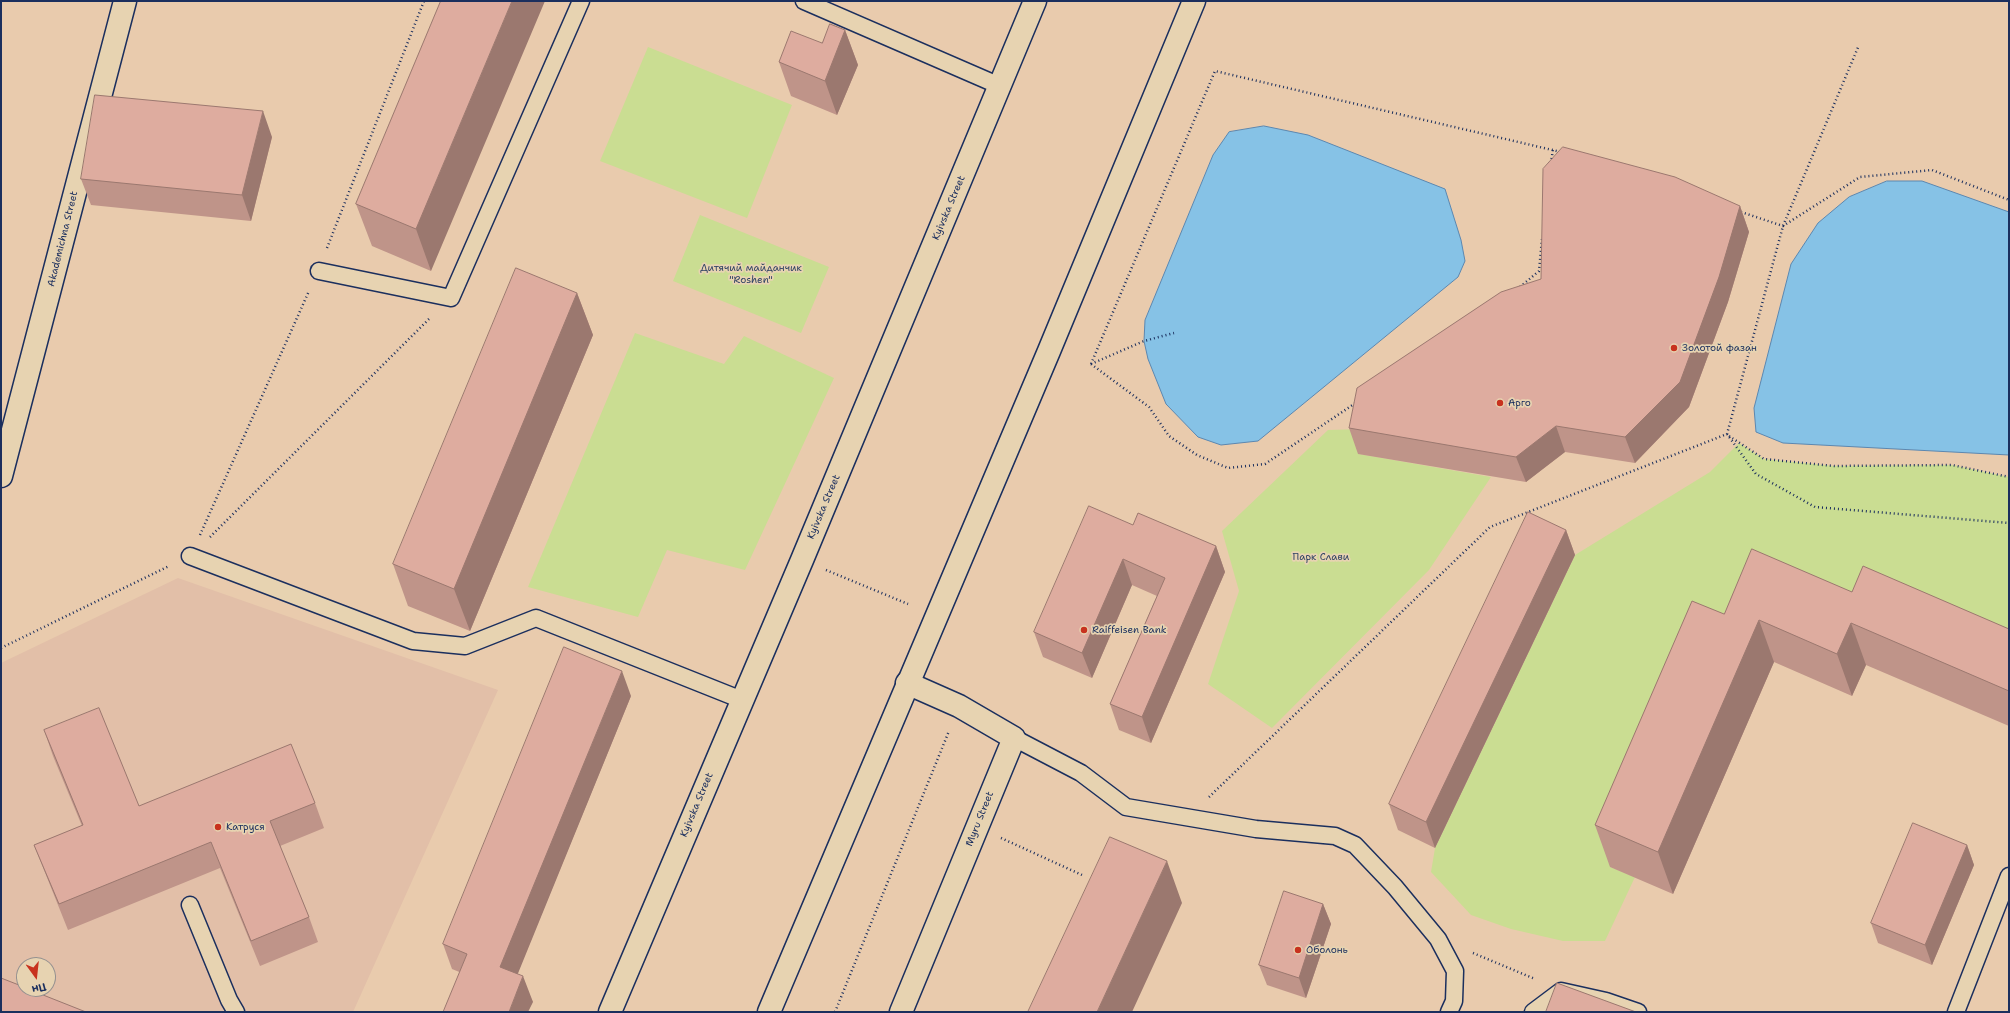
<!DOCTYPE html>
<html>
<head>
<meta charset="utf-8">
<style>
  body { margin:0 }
  #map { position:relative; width:2010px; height:1013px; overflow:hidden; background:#e9cbad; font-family:"Shantell Sans",sans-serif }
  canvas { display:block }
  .frame { position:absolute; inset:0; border:2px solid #1b2f5e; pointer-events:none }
  .north { position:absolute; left:16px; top:957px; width:40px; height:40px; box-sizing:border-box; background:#e7d3b1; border:1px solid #959190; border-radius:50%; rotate:165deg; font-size:11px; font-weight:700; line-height:16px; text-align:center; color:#1b2f5e }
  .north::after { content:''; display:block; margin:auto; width:14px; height:18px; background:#c8321e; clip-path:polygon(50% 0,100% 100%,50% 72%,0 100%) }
</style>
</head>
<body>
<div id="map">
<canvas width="2010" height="1013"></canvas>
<div class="frame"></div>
<div class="north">Пн</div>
</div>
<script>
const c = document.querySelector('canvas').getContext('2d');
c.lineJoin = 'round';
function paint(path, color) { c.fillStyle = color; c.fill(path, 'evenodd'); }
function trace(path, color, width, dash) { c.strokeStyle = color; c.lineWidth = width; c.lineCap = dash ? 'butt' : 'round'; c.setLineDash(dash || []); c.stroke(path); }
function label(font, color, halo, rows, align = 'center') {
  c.font = font + ' "Shantell Sans",sans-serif'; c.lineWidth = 3.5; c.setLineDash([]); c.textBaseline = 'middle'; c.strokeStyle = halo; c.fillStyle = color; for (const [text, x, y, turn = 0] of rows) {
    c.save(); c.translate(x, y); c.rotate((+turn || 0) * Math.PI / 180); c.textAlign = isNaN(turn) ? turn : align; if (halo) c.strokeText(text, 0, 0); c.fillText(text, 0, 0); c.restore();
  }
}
paint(new Path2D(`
  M178 578 498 690 353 1012H82L24 989H48V965H24V989L1 980V663Z`), '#e2bfa8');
paint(new Path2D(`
  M648 47 792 105 747 218 600 161Z
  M700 215 829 267 801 333 673 281Z
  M635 333 724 364 744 336 834 378 745 570 667 550 638 617 528 587Z
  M1363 429 1359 454 1491 477 1429 570 1272 728 1208 684 1239 591 1222 531 1328 430Z
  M1739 443 1764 459 1834 466 1952 465 2009 477V664L1767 591 1610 867 1635 877 1605 941H1563L1511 929 1471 915 1431 872 1435 848 1575 555 1710 472Z`), '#cadd92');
const water = new Path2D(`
  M1264 126 1308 135 1445 189 1461 240 1465 261 1458 277 1258 441 1221 445 1198 437 1166 404 1148 359 1144 341 1145 320 1213 155 1229 132Z
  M1887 181H1922L2009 212V455L1783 443 1756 432 1754 408 1791 264 1818 223 1849 197Z`);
paint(water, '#86c2e6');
trace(water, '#5b87b0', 1);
const service = new Path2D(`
  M804 1 1000 86
  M319 271 451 298 581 1
  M190 556 413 641 465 646 536 618 742 700
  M1014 738 1081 773 1126 807 1256 829 1335 836 1355 845 1395 887 1438 939 1455 971 1454 1001 1449 1012
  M190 905 229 1000 236 1012
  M1533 1012 1561 991 1606 1001 1638 1012
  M1956 1012 2009 876`);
const minor = new Path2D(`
  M1 476 125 1
  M610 1012 802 560 1035 1
  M901 1012 1014 738 959 706 907 683`);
const primary = new Path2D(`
  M769 1012 1049 351 1194 1`);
trace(service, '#1b2f5e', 19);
trace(minor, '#1b2f5e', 25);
trace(primary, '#1b2f5e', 25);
trace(new Path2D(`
  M1551 163 1553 149
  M1741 212 1783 226 1860 177 1932 170 2009 200
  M327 248 424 1
  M1520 287 1539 271 1542 239
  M1091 364 1215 71 1561 152
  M1091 364 1149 407 1169 436 1197 455 1228 468 1265 464 1357 402
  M1091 364 1144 341 1174 333
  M1727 434 1756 474 1815 507 2009 523
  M1729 436 1764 459 1834 466 1952 465 2009 477
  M200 535 309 291
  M210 537 430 318
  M826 570 908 604
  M1 648 169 566
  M1209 797 1490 527 1727 434 1783 226 1859 45
  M1001 838 1082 875
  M1473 953 1535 979
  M835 1012 949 731`), '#1b2f5e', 2.5, [1, 3]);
trace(service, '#e7d3b1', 16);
trace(minor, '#e7d3b1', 22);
trace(primary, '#e7d3b1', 22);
paint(new Path2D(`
  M441 1 431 271 372 246 356 204Z
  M845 30 858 65 837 115 791 96 779 62 822 43Z
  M272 137 251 221 91 205 81 179Z
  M1740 206 1749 232 1728 302 1689 407 1635 463 1565 452 1526 482 1358 454 1349 428 1541 279Z
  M577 293 593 335 470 631 408 606 393 564Z
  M1133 525 1216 546 1225 572 1151 743 1119 730 1110 704 1157 596 1132 585 1092 678 1043 657 1034 632Z
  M1566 530 1575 555 1435 848 1398 830 1389 804Z
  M1852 592 2009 629V726L1866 665 1852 696 1774 662 1673 894 1610 867 1595 825 1724 614Z
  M631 696 517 974 533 1002 452 969 443 944Z
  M44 730 139 806 315 803 324 828 280 846 309 917 318 942 260 966 220 868 68 930 34 845 82 826 53 756Z
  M1967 845 1974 865 1932 965 1878 943 1871 923Z
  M1323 904 1331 924 1306 998 1267 985 1259 965Z`), '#bf9489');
paint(new Path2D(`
  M512 1H545L431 271 416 229Z
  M845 30 858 65 837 115 825 81Z
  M263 111 272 137 251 221 242 195Z
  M1740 206 1749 232 1728 302 1689 407 1635 463 1625 437Z
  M577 293 593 335 470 631 454 589Z
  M1556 426 1565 452 1526 482 1516 457Z
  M1566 530 1575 555 1435 848 1426 822Z
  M1216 546 1225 572 1151 743 1142 717Z
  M1123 559 1132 585 1092 678 1082 653Z
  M1759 620 1774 662 1673 894 1658 852Z
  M1851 623 1866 665 1852 696 1837 654Z
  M622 671 631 696 510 993 500 967Z
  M1967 845 1974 865 1932 965 1925 945Z
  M1167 861 1182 903 1132 1012H1097Z
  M1323 904 1331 924 1306 998 1299 978Z
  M523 976 533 1002 528 1012H509Z`), '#9b786f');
const building = new Path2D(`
  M441 1H512L416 229 356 204Z
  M830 24 845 30 825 81 779 62 791 31 822 43Z
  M95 95 263 111 242 195 81 179Z
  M1563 147 1675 177 1740 206 1719 277 1680 382 1625 437 1556 426 1516 457 1349 428 1357 388 1501 292 1541 279 1543 169Z
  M516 268 577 293 454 589 393 564Z
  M1089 506 1133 525 1138 513 1216 546 1142 717 1110 704 1165 578 1123 559 1082 653 1034 632Z
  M1528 512 1566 530 1426 822 1389 804Z
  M1752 549 1852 592 1863 566 2009 629V691L1851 623 1837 654 1759 620 1658 852 1595 825 1692 601 1724 614Z
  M564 647 622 671 500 967 523 976 509 1012H443L467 954 443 944Z
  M99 708 139 806 291 744 315 803 270 821 309 917 251 941 211 842 59 904 34 845 83 825 44 730Z
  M1913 823 1967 845 1925 945 1871 923Z
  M1110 837 1167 861 1097 1012H1028Z
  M1284 891 1323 904 1299 978 1259 965Z
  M1 978 24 987V989H28L86 1012H1Z
  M1557 983 1636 1012H1546Z`);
paint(building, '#deac9f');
trace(building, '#9b786f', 1);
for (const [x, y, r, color] of [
  [1674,348,4,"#c8321e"],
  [1500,403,4,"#c8321e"],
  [1084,630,4,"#c8321e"],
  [218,827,4,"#c8321e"],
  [1298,950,4,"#c8321e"]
]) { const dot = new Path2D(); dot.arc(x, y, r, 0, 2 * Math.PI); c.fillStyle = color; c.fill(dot); trace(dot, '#e7d3b1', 1.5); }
label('10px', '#1b2f5e', '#e7d3b1', [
  ["Kyivska Street",949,208,-67],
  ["Akademichna Street",63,239,-76],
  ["Kyivska Street",824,507,-67],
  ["Kyivska Street",697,805,-67],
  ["Myru Street",980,819,-68]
]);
label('10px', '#2c4063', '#e7d3b1', [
  ["Дитячий майданчик",751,268],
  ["\"Roshen\"",751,280],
  ["Парк Слави",1321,557]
]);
label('10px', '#1b2f5e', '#e7d3b1', [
  ["Золотой фазан",1682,348],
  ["Арго",1508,403],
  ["Raiffeisen Bank",1092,630],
  ["Катруся",226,827],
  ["Оболонь",1306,950]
], 'left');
</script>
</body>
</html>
